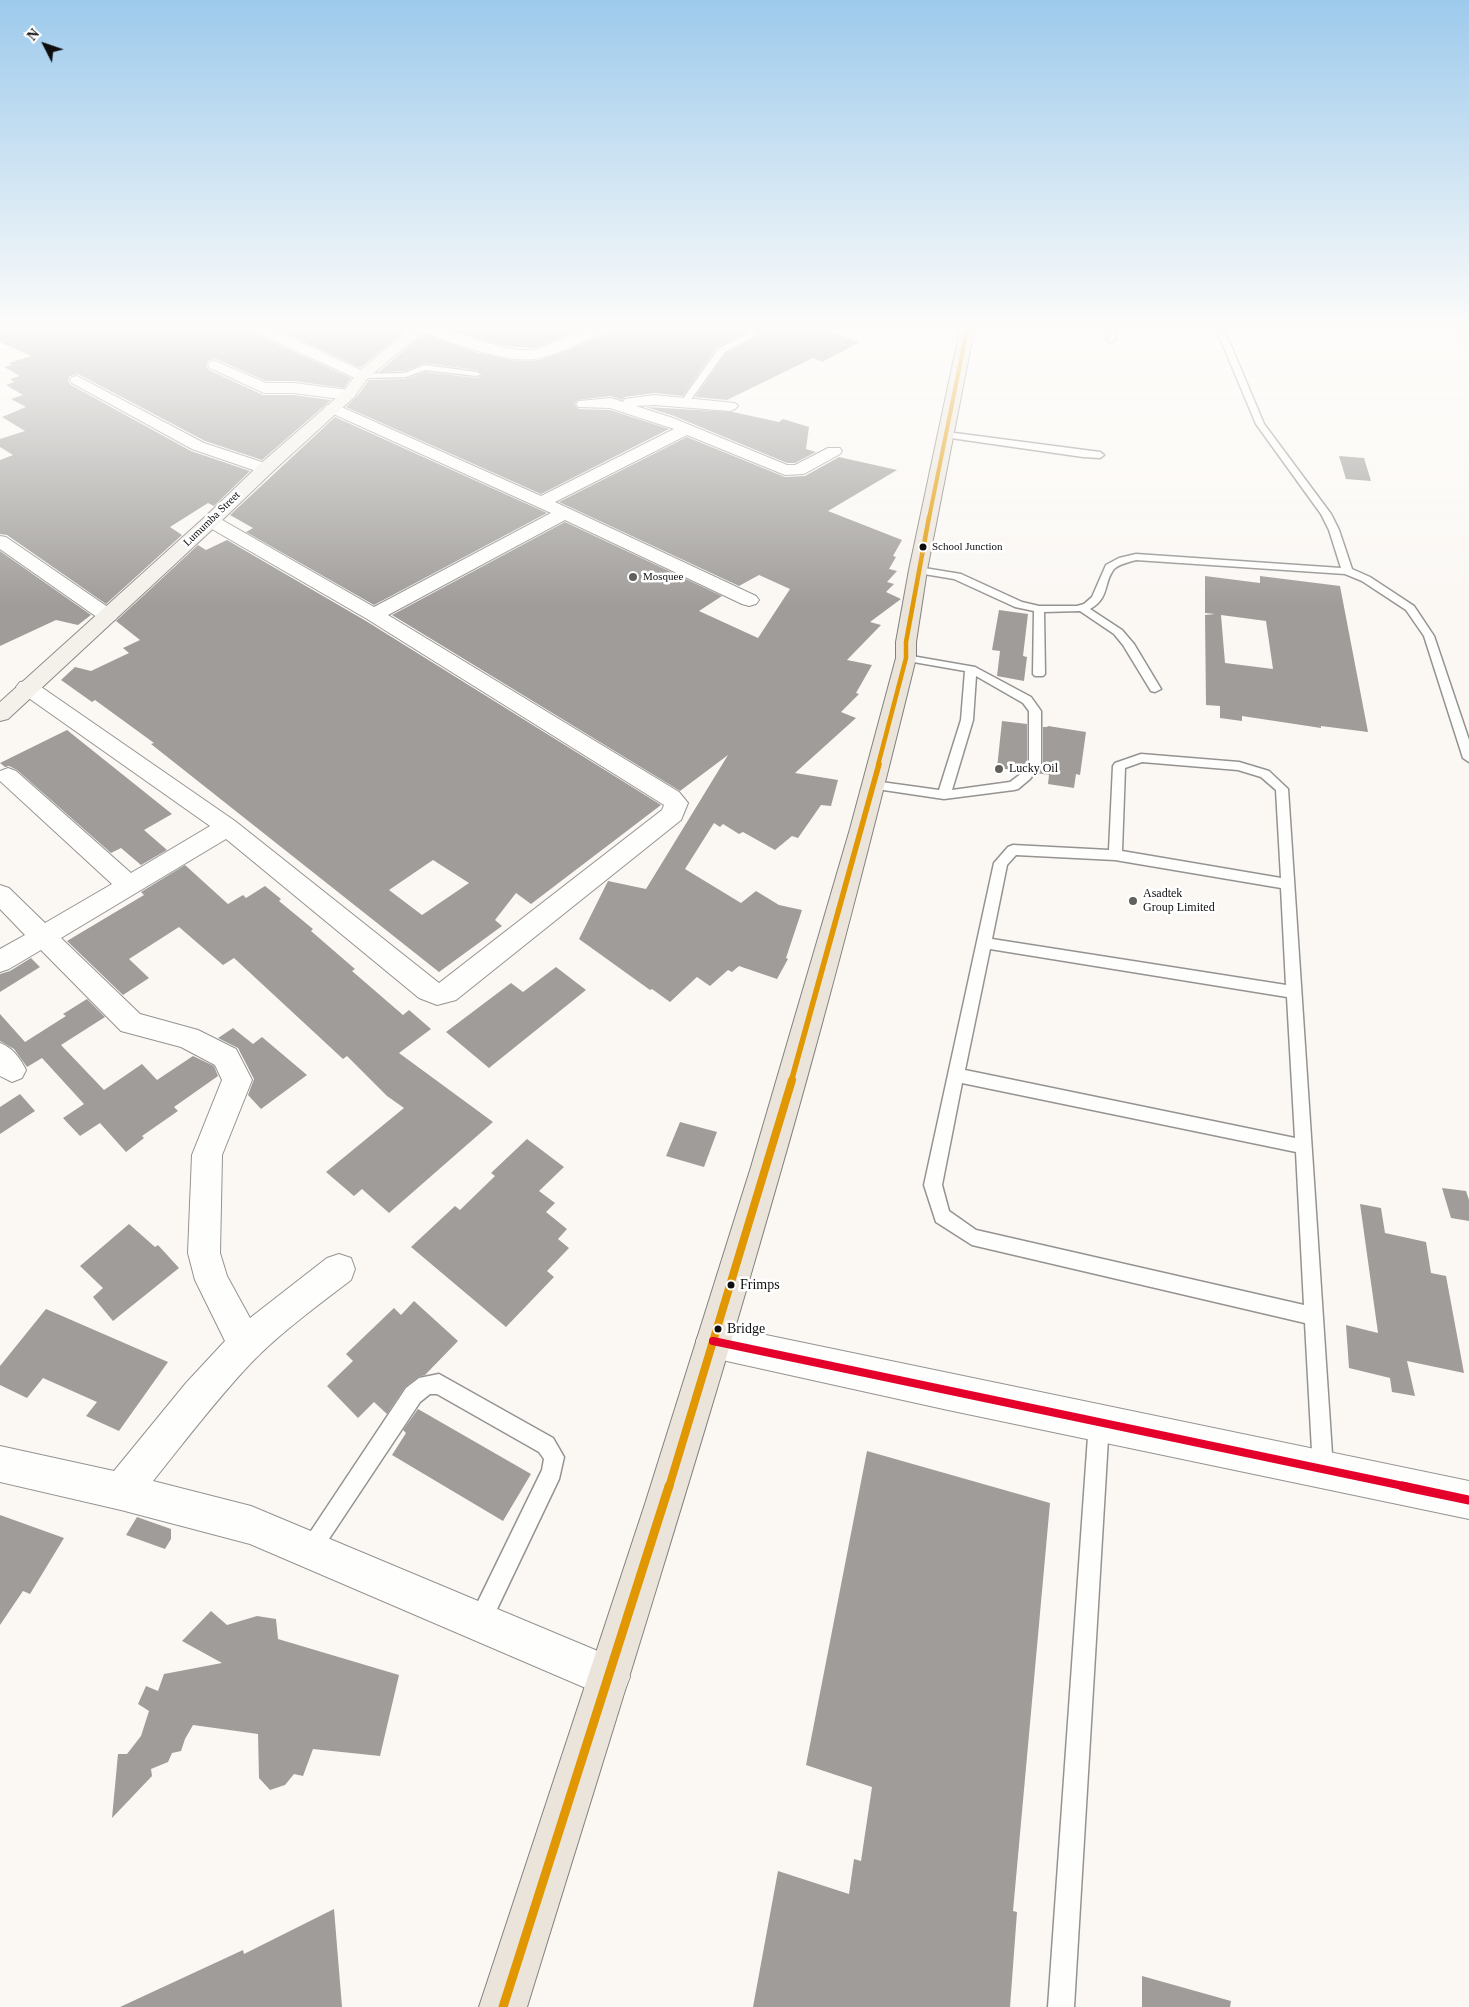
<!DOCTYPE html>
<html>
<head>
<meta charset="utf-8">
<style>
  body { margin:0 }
  #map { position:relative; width:1469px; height:2007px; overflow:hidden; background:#fbf8f4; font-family:Georgia,serif }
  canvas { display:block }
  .north { position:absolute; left:20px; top:20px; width:50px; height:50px; -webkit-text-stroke:4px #fff; paint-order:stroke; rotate:311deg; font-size:14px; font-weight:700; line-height:20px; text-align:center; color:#0e0e0e }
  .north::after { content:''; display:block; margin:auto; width:18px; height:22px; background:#0e0e0e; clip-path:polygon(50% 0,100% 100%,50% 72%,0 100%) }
</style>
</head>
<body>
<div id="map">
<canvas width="1469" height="2007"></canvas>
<div class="north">N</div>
</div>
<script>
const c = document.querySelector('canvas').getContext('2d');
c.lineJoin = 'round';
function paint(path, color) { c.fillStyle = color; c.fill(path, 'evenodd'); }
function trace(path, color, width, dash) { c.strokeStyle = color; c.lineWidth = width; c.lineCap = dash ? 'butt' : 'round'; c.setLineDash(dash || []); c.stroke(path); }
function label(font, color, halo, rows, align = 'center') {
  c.font = font + ' Georgia,serif'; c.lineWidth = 5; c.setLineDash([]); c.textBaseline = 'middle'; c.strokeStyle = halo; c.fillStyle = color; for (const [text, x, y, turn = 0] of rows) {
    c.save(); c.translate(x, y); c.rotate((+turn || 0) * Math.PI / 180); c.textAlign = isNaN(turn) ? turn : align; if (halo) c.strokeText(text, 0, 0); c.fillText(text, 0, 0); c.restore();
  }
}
paint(new Path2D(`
  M1454 325H1469V357Z`), '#f2ecf0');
paint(new Path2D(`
  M0 325H243L246 330 351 378 344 388 294 381H266L216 359 208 361 206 366 209 370 263 395H294L331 400 262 460 205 441 78 374 70 376 68 381 71 385 191 451 250 471 214 506 208 503 170 527 182 535 106 604 7 535 0 534V460L13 455 0 447V439L25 431 2 417 26 407 11 399 23 395 6 385 14 382 10 379 20 376 4 367 12 365 9 363 31 356 0 342Z
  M269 325H412L360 368Z
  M435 325H590L535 348 505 346Z
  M616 325H810L860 342 822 362 813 358 727 400 695 397 726 353 760 335 759 332 750 330 717 347 683 396 654 393 625 397 622 400 611 396 578 400 574 404 579 409 610 410 669 429 541 494 346 407 357 396 369 380 406 379 425 372 477 378 483 375 477 370 424 363 405 371 379 372 423 334 478 353 511 360 527 361 540 360 568 350 613 330Z
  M646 407 733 412 779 422 783 419 809 427 806 449 816 452 795 463H787L674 416Z
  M335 417 547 513 374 605 246 532 253 528 230 515Z
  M687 437 785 477 805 476 839 457 897 470 828 511 902 540 893 556 896 557 889 569 897 571 887 582 894 584 886 592 901 599 870 622 881 625 847 660 872 665 856 693 859 694 841 712 856 718 795 773 838 780 831 806 821 805 798 838 792 836 775 850 743 832 739 834 723 824 720 827 714 823 685 869 741 903 756 891 779 905 802 910 786 958 788 959 777 979 739 966 732 972 728 970 710 986 697 977 670 1002 652 989 650 990 579 939 608 881 646 889 728 755 680 791 392 615 565 522 722 596 699 611 758 638 790 589 759 575 739 586 559 502Z
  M1339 456 1364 458 1371 481 1346 479Z
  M227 540 366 621 661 805 531 904 516 893 495 920 502 926 439 972 151 744 154 743 95 700 92 702 61 680 75 667 91 671 129 653 123 648 140 640 116 621 198 545 206 550ZM433 860 469 883 422 915 389 890Z
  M0 551 91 615 78 625 56 620 0 646Z
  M1205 576 1260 583V576L1340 586 1368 732 1321 726V728L1242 716V721L1220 718V706L1206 705 1205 615 1215 614 1205 613ZM1221 615 1266 621 1273 669 1225 663Z
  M999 610 1028 614 1023 656 1027 657 1024 681 997 676 1000 651 992 650Z
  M1002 721 1027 724V763L1021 771 997 768Z
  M1048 726 1086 732 1080 775 1076 774 1074 788 1048 784 1049 775 1036 773 1043 764V727H1047Z
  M67 730 172 814 144 830 167 850 141 865 121 848 111 853 17 770 9 766 5 767 0 763Z
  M185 865 228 904 243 895 246 898 265 886 281 899 279 901 313 929 311 931 355 969 352 971 403 1015 409 1010 431 1029 399 1053 493 1122 389 1213 362 1189 354 1196 326 1172 404 1108 387 1096 347 1056 343 1059 234 958 223 965 179 927 129 959 149 978 123 995 67 941 144 895 141 892Z
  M31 958 40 967 0 992V974L10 971Z
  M556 967 586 990 489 1068 446 1032 511 983 523 992Z
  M87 999 105 1017 61 1045 104 1090 142 1064 157 1080 193 1056 214 1066 218 1076 174 1107 178 1111 142 1136 144 1138 126 1152 100 1123 80 1136 63 1118 84 1104 42 1058 27 1067 14 1049 0 1041V1014L25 1042 66 1016 63 1014Z
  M233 1028 253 1044 262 1037 307 1075 261 1109 248 1095 254 1079 238 1048 218 1038Z
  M20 1094 35 1111 0 1134V1107Z
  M680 1122 717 1132 704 1167 666 1156Z
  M527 1139 564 1167 539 1191 555 1203 546 1212 567 1229 558 1239 569 1248 547 1271 554 1277 506 1327 411 1247 455 1206 460 1210 495 1176 491 1173Z
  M1442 1188 1466 1191 1469 1200V1221L1451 1218Z
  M1360 1204 1381 1208 1385 1233 1426 1242 1431 1273 1446 1276 1464 1373 1407 1361 1415 1396 1392 1392 1390 1378 1349 1368 1346 1325 1378 1333Z
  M129 1224 155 1247 158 1245 179 1268 113 1321 93 1297 103 1288 80 1266Z
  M414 1301 458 1341 425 1375 418 1377 405 1387 387 1414 374 1402 358 1418 327 1386 353 1361 346 1354 394 1308 401 1315Z
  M46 1309 168 1362 119 1431 86 1416 97 1402 43 1378 27 1398 0 1385V1366Z
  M418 1409 531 1474 503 1521 392 1455 406 1433 403 1430Z
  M867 1451 1050 1503 1013 1911 1017 1912 1010 2007H753L778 1871 849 1894 854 1859 861 1861 872 1787 806 1765Z
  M0 1515 64 1538 30 1594 23 1591 0 1625Z
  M137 1517 171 1529V1539L165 1549 126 1535Z
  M211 1611 227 1625 257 1616 276 1619 278 1639 399 1675 380 1756 313 1749 303 1776 294 1774 285 1785 270 1790 259 1778 258 1734 193 1725 185 1739 181 1751 172 1753 168 1762 151 1769 152 1776 112 1818 118 1754H127L141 1736 149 1711 138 1704 146 1686 158 1691 164 1674 222 1663 182 1641Z
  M334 1909 342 2007H120L243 1950 244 1954Z
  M1142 1976 1231 2001 1230 2007H1142Z`), '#9f9c99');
const lane = new Path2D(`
  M1108 325H1116L1115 340 1111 342 1107 340Z
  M1212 325H1220L1230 343 1264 424 1331 514 1339 530 1352 569 1370 577 1414 606 1434 636 1469 740V762L1463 758 1424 636 1406 610 1362 581 1345 574 1136 560C1129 562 1119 564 1114 569 1103 583 1110 598 1090 609L1122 630 1134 644 1161 689 1155 692 1151 691 1123 645 1114 634 1080 611 1044 612 1045 674 1043 676H1035L1033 674 1034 611 1015 607 954 579 918 573 913 570 918 567 961 574 1022 602 1039 606H1077L1084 604 1092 597 1106 565 1119 558 1136 554 1341 568 1329 530 1321 514 1256 424 1222 343Z
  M751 332 758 334 725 352 687 405H681L680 403 719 348Z
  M424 365 477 372 481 374 477 376 425 370 406 377 362 378 358 376 362 374 405 373Z
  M947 432 1100 452 1104 455 1100 458 1083 457 944 437V433Z
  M906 655 975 667 1031 697 1041 711V764L1030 779 1018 789 1014 790 944 799 870 788 868 785 874 781 939 790 961 720 965 671 902 660 900 658ZM976 676 1023 703 1029 711V764L1022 773 1010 782 952 790 973 720Z
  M1141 754 1239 762 1269 771 1288 789 1333 1469 1330 1476 1323 1479 1316 1476 1313 1469 1305 1323 972 1245 936 1222 924 1185 994 863 1008 847 1013 845 1109 850 1113 766 1115 763ZM1142 762 1238 770 1261 777 1276 790 1281 878 1122 851 1125 768ZM1016 855 1115 860 1281 888 1286 985 992 939 1007 865ZM990 949 1287 997 1295 1138 965 1070ZM962 1083 1296 1152 1304 1305 976 1230 949 1211 942 1185Z
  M439 1374 553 1438 564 1457 559 1479 487 1630 479 1633 471 1630 468 1622 542 1470 544 1459 539 1452 437 1394H430L420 1402 317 1557 310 1561 303 1557 299 1550 303 1543 406 1388 419 1378Z
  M1099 1412 1106 1415 1109 1422 1074 2007H1048L1089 1422 1092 1415Z`);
const street = new Path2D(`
  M245 325H264L367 373 369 376 367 379H357L247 328Z
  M416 325C457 325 493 353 535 350L595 325H614L612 328C589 338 565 352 540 358 508 366 449 341 417 330L415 327Z
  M215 361 266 383H294L348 390 353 392 356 395 353 398 348 400 294 393H264L210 368 208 365 210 362Z
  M77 376 204 443 271 465 273 469 271 473 265 474 192 449 72 383 70 380 72 377Z
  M654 395 735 403 738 406 735 409 730 411 654 405 636 406 673 418 787 465H795L828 448H840L842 451 840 454 804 474 785 475 687 435 555 502 756 596 759 600 756 604 749 606 742 604 565 520 388 615 679 792 688 803 681 820 456 1000 437 1005 419 998 226 839 61 938 140 1014 198 1030 236 1049 252 1080 222 1155 220 1253 227 1276 250 1318 327 1258 339 1254 351 1258 355 1269 351 1280C317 1306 281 1332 251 1363 216 1400 185 1441 153 1481L251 1506 624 1662 630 1677 624 1692 609 1698 250 1544 121 1510 0 1482V1446L114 1471 186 1383 225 1341 195 1280 188 1253 192 1155 222 1080 215 1065 181 1047 121 1031 41 950 9 969 0 972V949L25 935 0 909V885L9 888 45 923 112 884 0 781V771L8 768 16 771 131 873 210 826 20 692 16 687 20 682 27 681 34 682 235 821 439 983 662 810 664 805 367 619 205 525 202 521 205 517 211 516 217 517 374 607 551 513 327 411 324 408 327 405H337L541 496 674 429 610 408 579 407 576 404 579 401 611 398 623 402 625 399Z
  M0 536 6 537 115 612 118 616 115 620 108 622 101 620 0 549Z
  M0 1043C13 1048 20 1058 26 1070L22 1078 12 1082 0 1076Z
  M713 1324 1469 1481V1519L948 1410 713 1358 701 1353 696 1341 701 1329Z`);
const secondary = new Path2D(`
  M415 325H431L367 379 353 398 271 473 217 525 8 719 0 721V702L205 517 259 465 343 392 357 373Z`);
const primary = new Path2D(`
  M961 325H975L927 570 916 642V658C874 829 830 1000 781 1170 701 1450 613 1728 527 2007H479L645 1504 751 1167 850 829 896 658V642L909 570Z`);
trace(lane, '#959392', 3);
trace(street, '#959392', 2);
trace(secondary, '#8b8a88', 2);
trace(primary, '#82817f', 2);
paint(lane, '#fefefd');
paint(street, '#fefefd');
paint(secondary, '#f4f1eb');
paint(primary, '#ebe4da');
trace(new Path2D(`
  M929 518 968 325`), '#e09701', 4);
trace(new Path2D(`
  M878 765 906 658V642L929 517`), '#e09701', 4.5);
trace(new Path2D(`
  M791 1082 879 764`), '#e09701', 5.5);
trace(new Path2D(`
  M669 1487 792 1080`), '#e09701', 8);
trace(new Path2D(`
  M503 2007 669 1486`), '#e09701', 9);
trace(new Path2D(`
  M713 1341 1408 1487`), '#e4002b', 8);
trace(new Path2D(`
  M1402 1486 1469 1500`), '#e4002b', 9);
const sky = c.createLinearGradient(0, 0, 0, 606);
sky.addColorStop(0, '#9dcaec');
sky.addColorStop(0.54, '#fdfcfa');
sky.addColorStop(1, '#fdfcfa00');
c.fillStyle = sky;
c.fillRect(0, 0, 1469, 606);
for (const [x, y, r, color] of [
  [923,547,4.5,"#0e0e0e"],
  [633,577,5,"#61605e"],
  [999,769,5,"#61605e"],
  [1133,901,5,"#61605e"],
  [731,1285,4.5,"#0e0e0e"],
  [718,1329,4.5,"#0e0e0e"]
]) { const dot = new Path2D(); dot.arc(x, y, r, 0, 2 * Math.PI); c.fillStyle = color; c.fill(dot); trace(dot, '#fff', 2); }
label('11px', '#0e0e0e', '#fff', [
  ["Lumumba Street",212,519,-44]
]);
label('11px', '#0e0e0e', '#fff', [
  ["School Junction",932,547]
], 'left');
label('11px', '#0e0e0e', '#fff', [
  ["Mosquee",643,577]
], 'left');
label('12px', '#0e0e0e', '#fff', [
  ["Lucky Oil",1009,769],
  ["Asadtek",1143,894],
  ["Group Limited",1143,908]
], 'left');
label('14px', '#0e0e0e', '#fff', [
  ["Frimps",740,1285],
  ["Bridge",727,1329]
], 'left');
</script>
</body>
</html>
